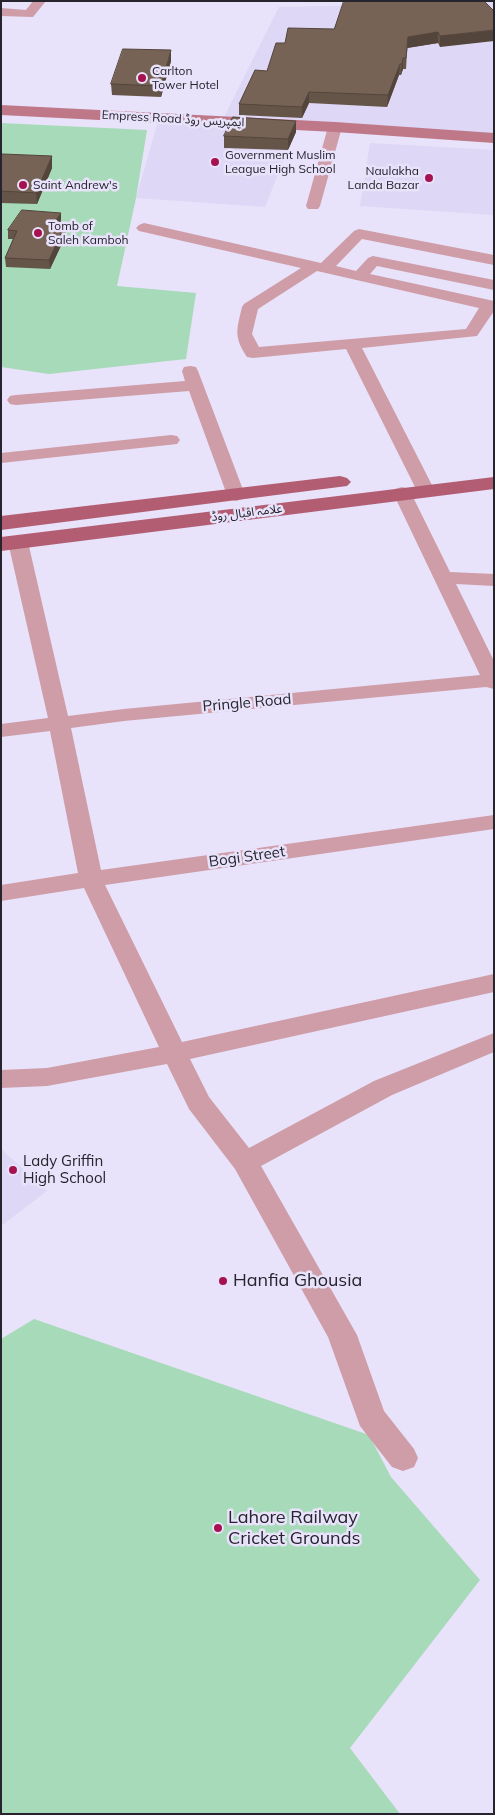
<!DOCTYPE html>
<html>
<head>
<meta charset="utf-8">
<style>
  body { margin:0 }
  #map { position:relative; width:495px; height:1815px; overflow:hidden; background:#e8e2fa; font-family:Mulish,sans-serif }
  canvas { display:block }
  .frame { position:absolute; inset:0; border:2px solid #26242d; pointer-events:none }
</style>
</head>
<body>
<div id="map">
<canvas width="495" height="1815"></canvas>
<div class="frame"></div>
</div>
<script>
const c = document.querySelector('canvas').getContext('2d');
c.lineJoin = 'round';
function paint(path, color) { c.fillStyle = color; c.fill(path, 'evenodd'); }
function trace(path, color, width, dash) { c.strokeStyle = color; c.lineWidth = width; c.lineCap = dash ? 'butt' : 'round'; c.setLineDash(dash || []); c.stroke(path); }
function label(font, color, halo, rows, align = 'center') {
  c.font = font + ' Mulish,"Noto Sans Arabic",sans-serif'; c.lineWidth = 5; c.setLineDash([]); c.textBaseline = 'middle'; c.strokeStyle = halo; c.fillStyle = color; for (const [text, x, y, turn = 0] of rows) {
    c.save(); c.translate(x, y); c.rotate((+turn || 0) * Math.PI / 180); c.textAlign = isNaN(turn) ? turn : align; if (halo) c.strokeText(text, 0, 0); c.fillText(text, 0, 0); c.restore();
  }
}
paint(new Path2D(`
  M423 1H494V138L297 126 265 207 136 198 159 118 222 121 279 7 425 4Z
  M370 143 494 150V215L360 206Z
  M1 1149 47 1191 1 1226Z`), '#ded7f6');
paint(new Path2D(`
  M1 123 147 130 136 198 117 286 196 293 186 359 49 374 1 367Z
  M34 1319 369 1435 391 1477 480 1580 350 1748 400 1814H1V1339Z`), '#a6dab8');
paint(new Path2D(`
  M33 1H46L33 17 1 16V8L26 10Z
  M335 123 342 127 320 206 318 209H308L306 206 328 127Z
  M144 223 321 263 354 231 359 229 494 255V265L362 239 336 266 356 271 368 258 373 256 494 280V290L377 266 370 274 494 301V311L477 336 362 348 435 491 433 495 426 497 419 495 346 349 253 358 247 357C233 336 237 329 242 307L244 304 301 268 139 231 136 228 139 225ZM317 271 479 308 466 329 259 347 252 334 258 309Z
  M190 366 196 367 198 371 245 495 243 499 236 501 229 499 227 495 189 391 16 405 10 404 7 400 10 396 16 395 185 381 182 371 184 367Z
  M171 435 177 436 180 440 177 444 1 463V453Z
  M402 487 409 489 411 493 450 572 494 574V586L456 584 494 661V689L486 687 124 721 71 728 101 870 494 815V829L105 885 182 1042 494 974V992L190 1059 209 1097 249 1148 374 1081 494 1033V1052L392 1095 261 1166 357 1335 384 1411 414 1449 418 1458 414 1467 403 1471 392 1467 360 1426 328 1337 235 1169 189 1109 167 1064 47 1086 1 1088V1070L47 1068 159 1047 84 888 1 901V885L78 873 50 731 1 737V724L48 718 8 542 11 538 18 536 25 538 28 542 68 716 124 709 480 675 393 493 395 489Z`), '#ce9da7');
paint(new Path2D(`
  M1 105 335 122 494 133V143L335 132 1 115Z`), '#bf7888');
paint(new Path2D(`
  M340 476 347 478 351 482 347 486 1 530V516Z
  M494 477V489L1 551V537Z`), '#b25d72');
paint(new Path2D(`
  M484 1 440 47 438 43 407 48 406 69H403L401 75H399L387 107 309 103 302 118 239 115V104L267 71 285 43 334 29Z
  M171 61 161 97 112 95 111 84Z
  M296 132 288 150 224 148V136Z
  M1 156H52V168L37 204 1 203Z
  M61 221 60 223 66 235 50 269 6 267 5 258 13 239H8V230Z`), '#655549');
paint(new Path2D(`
  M494 30V41L440 47V36Z
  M438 32V43L407 48 406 69 408 37Z
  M171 50V61L161 97V86Z
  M403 58V69L401 75 402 64Z
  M400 64 399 75 387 107 388 95Z
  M309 92V103L302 118V107Z
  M296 121V132L288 150V139Z
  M52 156V168L37 204 36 193Z
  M61 213V221L57 229 56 220Z
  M65 226 66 235 50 269 49 260Z`), '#53453c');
const building = new Path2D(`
  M344 1H484L494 11V30L440 36 438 32 408 37 406 58H403L402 64H400L388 95 309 92 302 107 239 104 255 70 267 71 276 43H285L288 28 334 29Z
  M123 49 171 50 161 86 111 84Z
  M233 117 296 121 288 139 224 136Z
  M2 154 52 156 36 193 1 191V156Z
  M22 210 61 213 56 220 65 226 49 260 5 258 17 231 8 230Z`);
paint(building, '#766355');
trace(building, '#53453c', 1);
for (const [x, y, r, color] of [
  [142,78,5,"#a6124f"],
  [215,162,5,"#a6124f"],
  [429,178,5,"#a6124f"],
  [23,185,5,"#a6124f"],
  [38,233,5,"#a6124f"],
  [13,1170,5,"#a6124f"],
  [223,1281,5,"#a6124f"],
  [218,1528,5,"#a6124f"]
]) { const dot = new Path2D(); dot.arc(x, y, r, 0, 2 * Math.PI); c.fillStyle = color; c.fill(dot); trace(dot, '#e8e2fa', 2); }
label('12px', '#26242d', '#e8e2fa', [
  ["Carlton",152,71],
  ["Tower Hotel",152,85],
  ["Government Muslim",225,155],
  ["League High School",225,169],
  ["Naulakha",419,171,"right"],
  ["Landa Bazar",419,185,"right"],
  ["Saint Andrew's",33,185],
  ["Tomb of",48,226],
  ["Saleh Kamboh",48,240]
], 'left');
label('12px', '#26242d', '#e8e2fa', [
  ["Empress Road ایمپریس روڈ",173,119,3],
  ["علامہ اقبال روڈ",247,513,-7]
]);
label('15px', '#26242d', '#e8e2fa', [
  ["Pringle Road",247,703,-5],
  ["Bogi Street",247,857,-8]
]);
label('15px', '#26242d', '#e8e2fa', [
  ["Lady Griffin",23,1161],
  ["High School",23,1178]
], 'left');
label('18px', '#26242d', '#e8e2fa', [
  ["Hanfia Ghousia",233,1281],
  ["Lahore Railway",228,1518],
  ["Cricket Grounds",228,1539]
], 'left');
</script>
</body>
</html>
